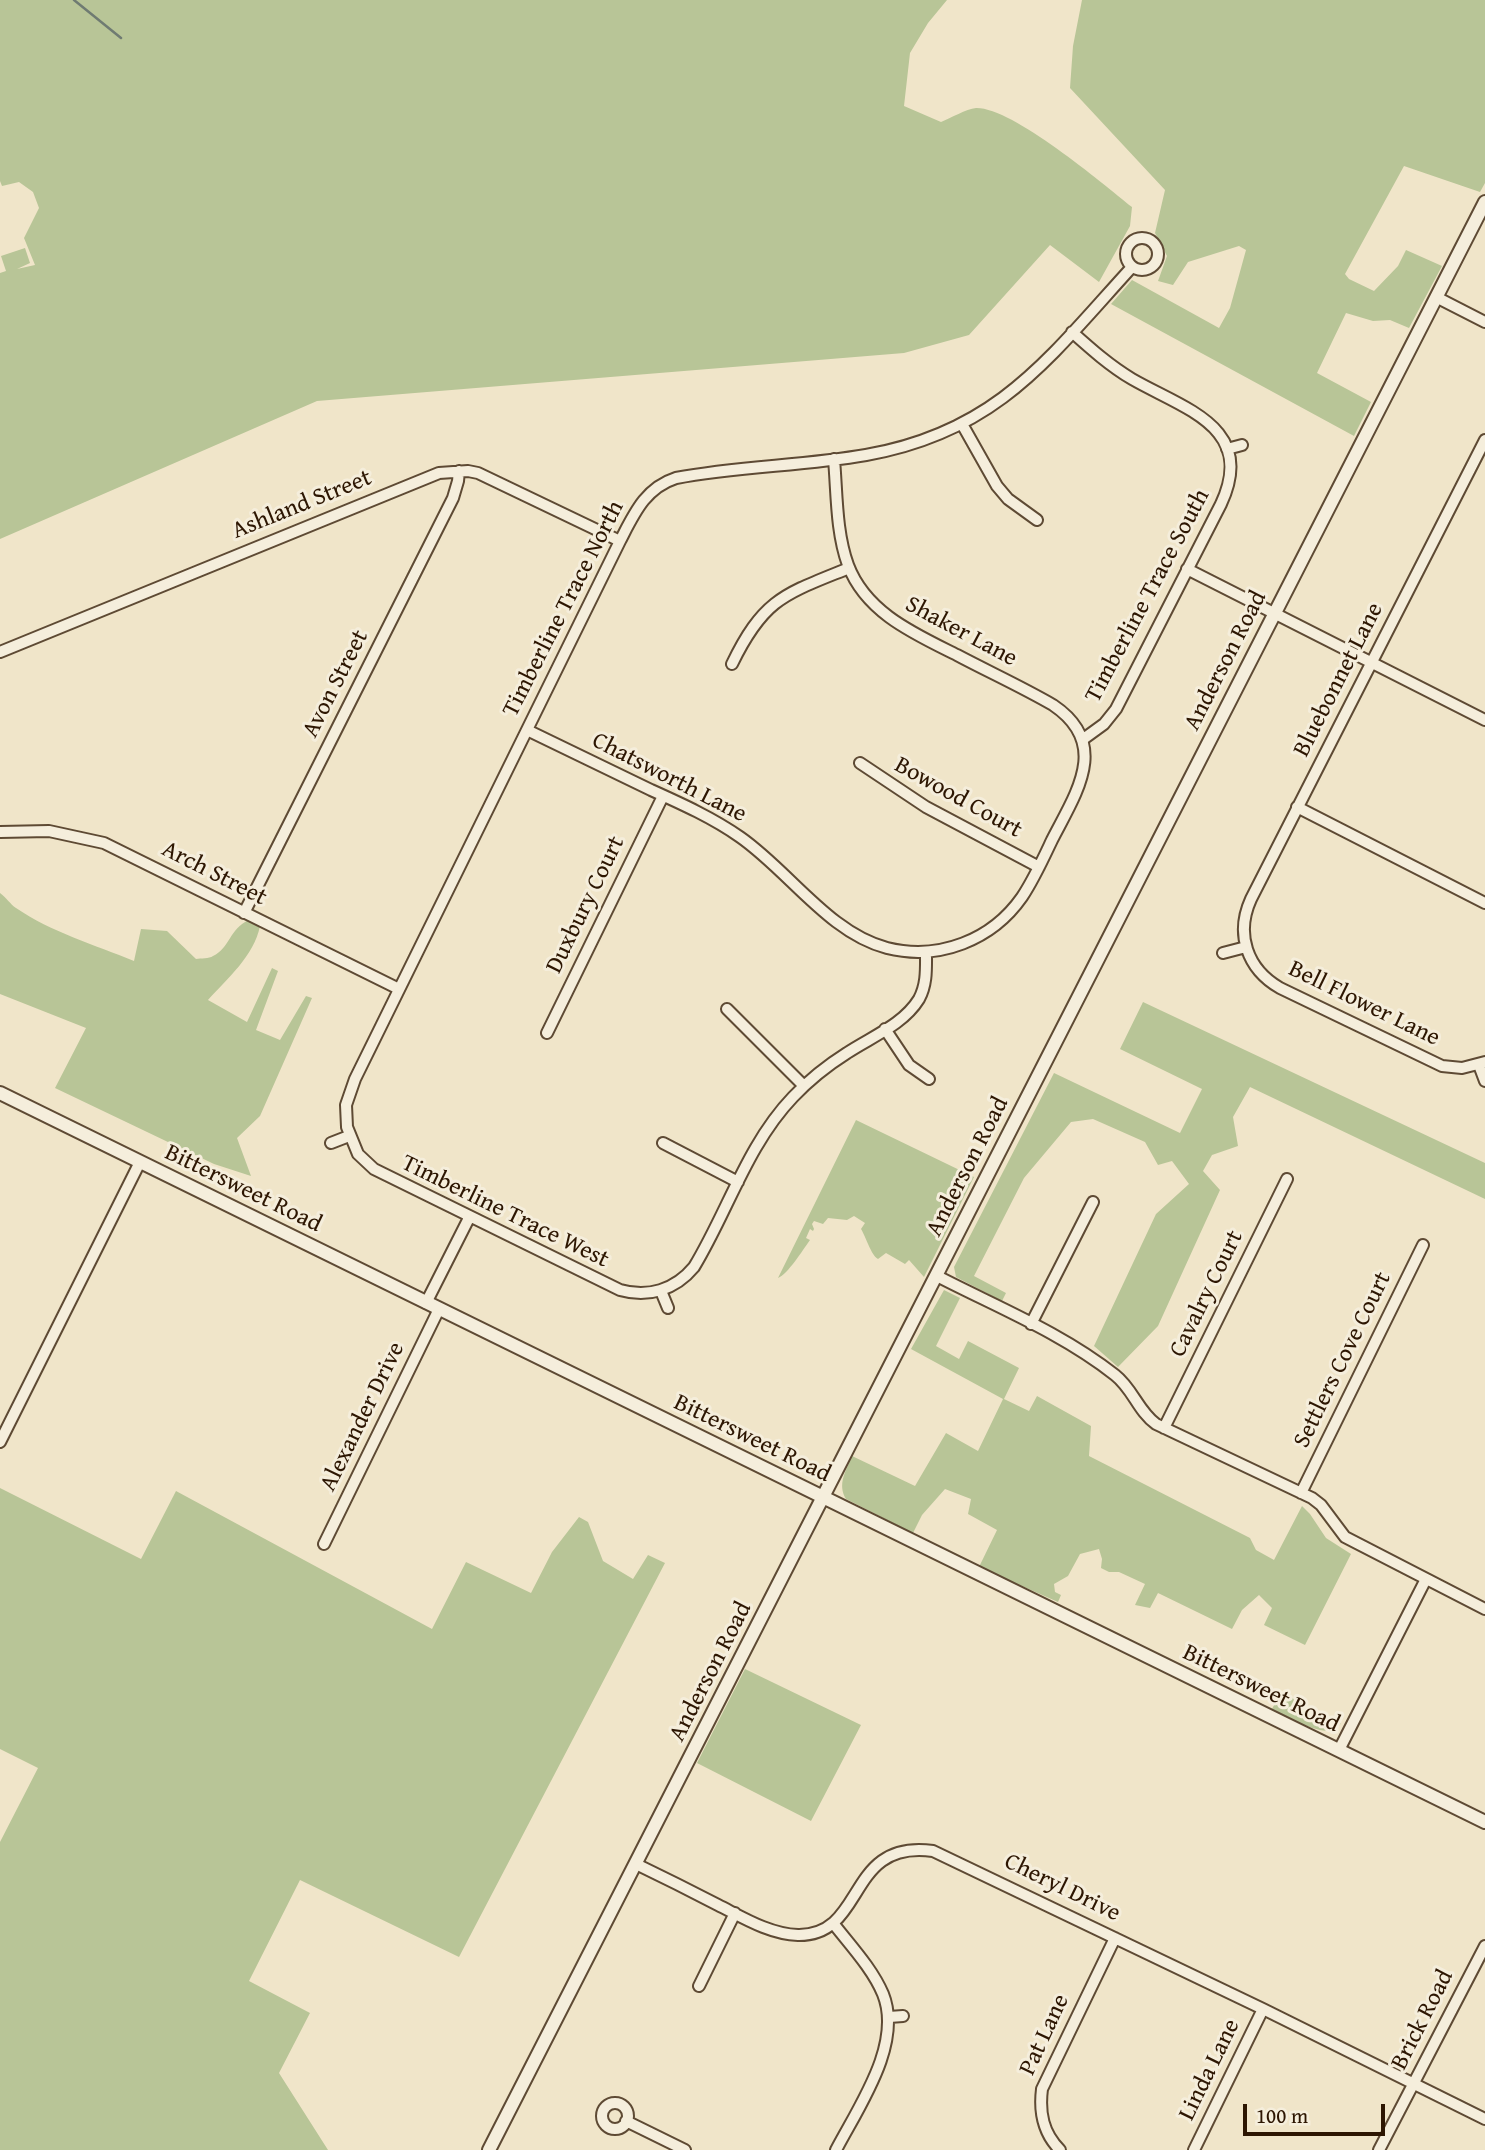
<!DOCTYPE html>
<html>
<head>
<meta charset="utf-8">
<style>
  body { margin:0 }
  #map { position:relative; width:1485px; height:2150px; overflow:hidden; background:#f0e5c9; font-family:"Gentium Book Plus",serif }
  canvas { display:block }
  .scale { position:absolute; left:1243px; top:2104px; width:142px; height:32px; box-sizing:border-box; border:4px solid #2d1602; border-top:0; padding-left:9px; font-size:21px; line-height:24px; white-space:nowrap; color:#2d1602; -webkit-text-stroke:5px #f5eedc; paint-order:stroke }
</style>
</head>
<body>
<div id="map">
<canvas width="1485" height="2150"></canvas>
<div class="scale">100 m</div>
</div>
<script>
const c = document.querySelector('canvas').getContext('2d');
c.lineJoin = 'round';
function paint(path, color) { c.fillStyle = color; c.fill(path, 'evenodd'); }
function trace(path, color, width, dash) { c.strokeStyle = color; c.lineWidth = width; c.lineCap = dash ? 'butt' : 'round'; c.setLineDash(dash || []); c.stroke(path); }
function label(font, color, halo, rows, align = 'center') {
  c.font = font + ' "Gentium Book Plus",serif'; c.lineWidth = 6; c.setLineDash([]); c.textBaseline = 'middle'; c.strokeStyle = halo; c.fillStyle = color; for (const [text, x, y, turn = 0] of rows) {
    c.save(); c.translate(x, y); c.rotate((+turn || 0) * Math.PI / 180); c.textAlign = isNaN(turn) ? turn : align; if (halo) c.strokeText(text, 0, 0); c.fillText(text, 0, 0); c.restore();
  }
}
paint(new Path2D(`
  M0 0H947L928 23 910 53 904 106 941 122C951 118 966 109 976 108 1012 107 1102 183 1132 207L1130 226 1099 282 1050 245 969 335 904 353 317 401 0 539V273L6 271 1 256 25 248 30 263 17 269 35 265 24 238 39 208 33 192 19 182 2 186 0 181Z
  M1082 0H1485V183L1480 192 1404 166 1345 274 1349 279 1374 291 1398 266 1406 250 1442 266 1409 328 1390 320 1373 321 1346 313 1317 373 1371 402 1354 436 1111 304 1132 280 1219 328 1230 308 1246 250 1239 246 1188 262 1173 285 1158 281 1167 256 1155 233 1165 190 1070 88 1073 46Z
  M0 893C7 898 10 904 16 908 51 932 95 945 134 961L141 929 167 931 196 959C201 958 209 959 213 956 230 948 229 929 249 920L260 926C254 956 227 979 208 1000L247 1022 272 968 278 971 256 1030 280 1040 306 996 312 998 260 1116 237 1138 251 1176 214 1164 55 1088 86 1028 0 994Z
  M1143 1002 1485 1163V1199L1250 1087 1233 1117 1238 1146 1212 1155 1203 1171 1220 1190 1158 1326 1118 1367 1094 1346 1156 1214 1189 1184 1172 1161 1158 1165 1145 1142 1093 1119 1071 1122 1024 1178 974 1276 1006 1293 1002 1301 956 1277 954 1267 1054 1073 1180 1133 1202 1089 1120 1049Z
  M856 1120 974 1177 924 1277 909 1260 905 1264 886 1253 878 1259C871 1255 866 1237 861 1229L865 1223 854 1216 847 1220 828 1218 823 1224 814 1221 812 1224 814 1229 813 1231 810 1229 806 1238 810 1240C802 1251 788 1274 778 1278Z
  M944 1290 960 1298 936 1346 959 1359 968 1341 1019 1368 1004 1399 1029 1411 1037 1396 1091 1426 1089 1456 1250 1538 1256 1550 1274 1560 1302 1506 1310 1514 1326 1538 1351 1554 1305 1645 1264 1625 1272 1608 1259 1595 1242 1610 1232 1629 1158 1593 1150 1608 1135 1605 1145 1584 1119 1572H1109L1101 1568 1102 1559 1099 1549 1080 1554 1068 1576 1054 1584 1055 1592 1061 1595 1058 1602 979 1567 997 1530 968 1514 971 1499 945 1489 922 1515 913 1533 846 1499C837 1484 846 1471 852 1456L915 1486 946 1433 978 1451 1003 1399 911 1349Z
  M0 1488 141 1559 176 1491 432 1629 466 1562 531 1593 552 1552 579 1517 588 1522 603 1561 633 1579 648 1555 665 1563 459 1957 300 1880 249 1981 310 2013 279 2073 328 2150H0V1842L38 1768 0 1749Z
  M745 1669 861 1725 811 1821 697 1763Z
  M1281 1692 1341 1723C1330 1744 1288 1716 1272 1709Z`), '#b8c597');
trace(new Path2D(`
  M74 0 121 38`), '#6f7b72', 2.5);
const minor = new Path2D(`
  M1126 254a16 16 0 1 1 32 0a16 16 0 1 1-32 0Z
  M1436 297 1485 322
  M1072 332C1091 349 1110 366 1132 379 1184 409 1257 427 1221 504L1116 709 1104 724 1082 740
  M962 424 997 486 1008 499 1037 520
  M1485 440 1251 899C1235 934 1247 969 1280 988L1442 1066 1462 1068 1485 1062
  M1227 449 1242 445
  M1187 569 1485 720
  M0 652 439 473 468 471 478 473 620 541
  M732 664C764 598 785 594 849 568
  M527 730C568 750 610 770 651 790 682 804 713 818 740 837 789 871 829 933 887 948 939 961 992 940 1022 897 1034 879 1043 859 1052 840 1076 793 1111 744 1053 705 1022 687 989 672 957 655 915 634 866 613 848 565 836 532 837 494 834 459
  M860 763 926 807 1039 867
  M1297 807 1485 903
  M0 832 49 831 104 843 399 989
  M244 913 453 498 458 481 459 471
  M926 952C926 969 927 984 919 999 903 1025 871 1037 847 1053 828 1065 809 1080 793 1097 747 1145 728 1211 694 1267 675 1290 648 1298 620 1290L374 1169 358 1154 347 1127 346 1105 355 1079 620 541C634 514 645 488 676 478 739 466 803 466 866 455 997 432 1048 359 1132 267
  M1223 953 1246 947
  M727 1009 804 1086
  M885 1029 909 1065 929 1079
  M547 1033 663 796
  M1479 1065 1485 1081
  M331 1143 349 1136
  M663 1143 738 1182
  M937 1276C997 1307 1062 1333 1115 1375 1133 1389 1138 1411 1156 1424L1312 1498 1321 1505 1345 1537 1485 1609
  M661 1291 668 1308
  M426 1303 469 1218
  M1031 1324 1093 1202
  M1164 1428 1287 1179
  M0 1442 140 1162
  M1301 1493 1423 1245
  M324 1544 439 1309
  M1339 1750 1426 1579
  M636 1864C663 1877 691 1891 718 1905 742 1917 769 1934 798 1935 867 1936 845 1839 933 1851L1263 2009 1485 2119
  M833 1923C850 1945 872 1968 883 1994 903 2044 859 2106 836 2150
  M699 1986 735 1913
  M889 2017 903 2016
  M602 2116a13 13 0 1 1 26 0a13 13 0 1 1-26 0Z
  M626 2121 685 2150
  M1060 2150C1043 2133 1039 2113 1042 2089L1115 1938
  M1194 2150 1263 2009
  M1379 2150 1485 1946`);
const tertiary = new Path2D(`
  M0 1093 1485 1822
  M489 2150 1485 202`);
trace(minor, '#5e4a34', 14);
trace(tertiary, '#5e4a34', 16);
trace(minor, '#f5eedc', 10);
trace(tertiary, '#f5eedc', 12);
label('24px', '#2d1602', '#f5eedc', [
  ["Ashland Street",302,505,-22],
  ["Timberline Trace South",1148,596,-62],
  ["Timberline Trace North",564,609,-63],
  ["Shaker Lane",961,632,28],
  ["Anderson Road",1226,661,-63],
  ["Bluebonnet Lane",1339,680,-63],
  ["Avon Street",336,684,-63],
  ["Chatsworth Lane",669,778,27],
  ["Bowood Court",958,798,29],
  ["Arch Street",214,874,27],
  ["Duxbury Court",586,905,-64],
  ["Bell Flower Lane",1364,1004,26],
  ["Anderson Road",968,1167,-63],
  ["Bittersweet Road",243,1189,26],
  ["Timberline Trace West",505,1212,26],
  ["Cavalry Court",1207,1294,-64],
  ["Settlers Cove Court",1343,1360,-64],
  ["Alexander Drive",363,1417,-64],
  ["Bittersweet Road",752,1439,26],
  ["Anderson Road",711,1672,-63],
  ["Bittersweet Road",1261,1689,26],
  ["Cheryl Drive",1062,1888,26],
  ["Brick Road",1423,2020,-63],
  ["Pat Lane",1045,2035,-65],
  ["Linda Lane",1210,2070,-64]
]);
</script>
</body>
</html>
